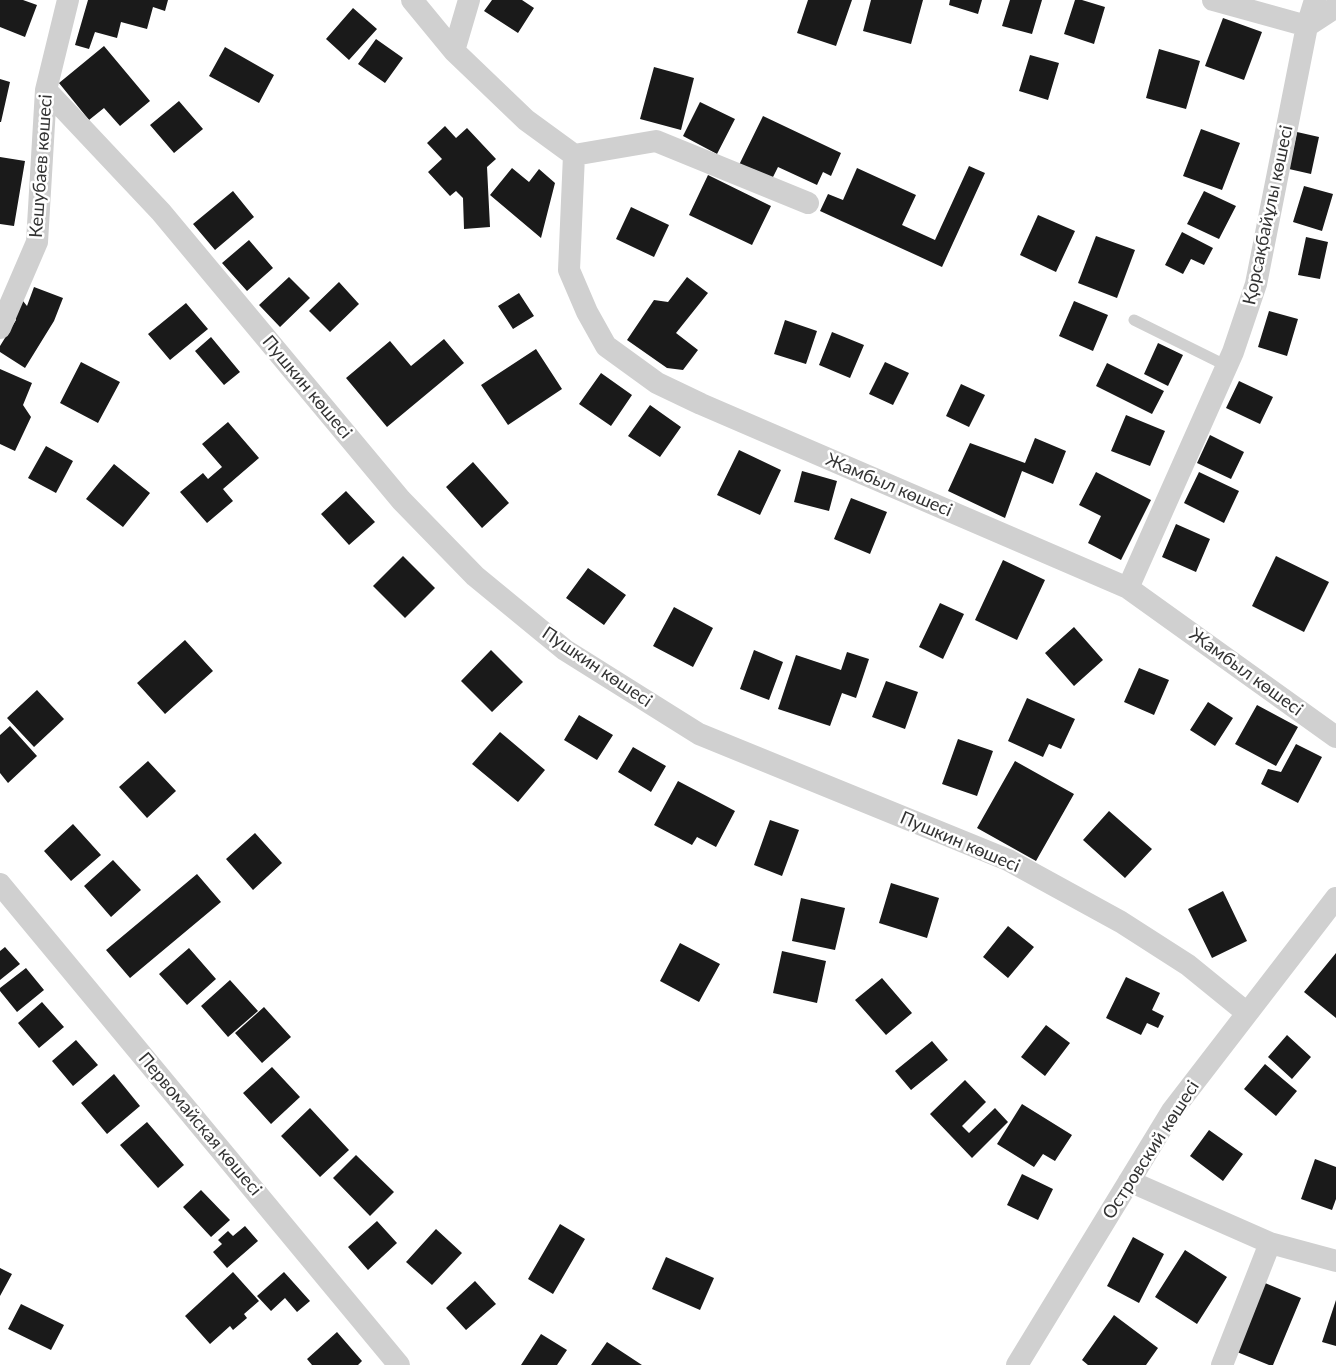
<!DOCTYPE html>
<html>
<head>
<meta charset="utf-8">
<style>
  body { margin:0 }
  canvas { display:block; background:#fff }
</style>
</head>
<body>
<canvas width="1336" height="1365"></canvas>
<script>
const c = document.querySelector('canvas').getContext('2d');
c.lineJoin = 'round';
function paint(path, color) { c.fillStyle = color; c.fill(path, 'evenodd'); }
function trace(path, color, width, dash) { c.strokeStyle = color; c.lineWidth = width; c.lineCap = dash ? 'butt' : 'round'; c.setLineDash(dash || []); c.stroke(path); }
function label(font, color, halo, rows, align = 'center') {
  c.font = font + ' Lato,sans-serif'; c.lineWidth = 5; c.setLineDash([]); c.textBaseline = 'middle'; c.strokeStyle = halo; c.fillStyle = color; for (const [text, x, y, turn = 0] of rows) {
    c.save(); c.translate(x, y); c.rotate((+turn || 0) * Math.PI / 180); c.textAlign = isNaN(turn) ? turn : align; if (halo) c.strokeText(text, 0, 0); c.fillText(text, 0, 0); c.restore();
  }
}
paint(new Path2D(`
  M0 0H23L37 5 25 37 0 27Z
  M88 0H168L165 11 153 7 147 29 121 22 117 38 95 32 89 49 75 45Z
  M492 0H522L534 8 518 33 484 11Z
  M808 0H852L836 46 797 33Z
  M871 0H923L911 44 863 31Z
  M950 0H982L978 14 949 5Z
  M1010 0H1042L1032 34 1002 26Z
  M1075 0H1082L1105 7 1094 44 1064 34Z
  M353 8 377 29 349 60 326 39Z
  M1223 18 1262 32 1244 80 1205 66Z
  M376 39 403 58 385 83 358 64Z
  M104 46 150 101 120 126 104 108 89 120 59 83Z
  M225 47 274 75 259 103 209 76Z
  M1159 49 1200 61 1186 109 1146 98Z
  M1030 55 1059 63 1048 100 1019 91Z
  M654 67 694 78 681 130 640 119Z
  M0 79 10 82 1 122H0Z
  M179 101 203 129 174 153 150 125Z
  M700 102 735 119 717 154 683 136Z
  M763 116 841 153 831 176 823 172 817 185 778 167 771 181 739 165Z
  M445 126 456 138 467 128 496 159 487 167 490 227 464 229 463 198 456 191 450 196 428 172 442 159 427 143Z
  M1201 129 1240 143 1222 190 1183 176Z
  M1297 132 1319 137 1311 174 1289 169Z
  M0 157 25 161 14 226 0 224Z
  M969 166 985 173 942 267 820 211 828 194 843 200 857 168 916 195 902 225 935 240Z
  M512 168 529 182 539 169 555 183 541 238 490 195Z
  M708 175 771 206 752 245 689 215Z
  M1304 186 1333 194 1322 231 1293 222Z
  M233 191 254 217 215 250 193 224Z
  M1204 191 1236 206 1219 239 1187 224Z
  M631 207 669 225 654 257 616 239Z
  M1038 215 1075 231 1056 272 1020 255Z
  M1182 232 1213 248 1204 265 1191 259 1183 274 1165 265Z
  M1096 236 1135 250 1117 298 1078 283Z
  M1306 237 1328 242 1320 279 1298 275Z
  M249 240 273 268 247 291 222 263Z
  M289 277 310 298 280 327 259 305Z
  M687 277 708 293 676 333 698 350 683 370 667 368 627 340 654 300 668 302Z
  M339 282 359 304 330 332 309 311Z
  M34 287 63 298 54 321 25 368 0 352V346L16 320 12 310 23 301 27 306Z
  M519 293 534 316 513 329 498 306Z
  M1074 301 1108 315 1093 351 1059 336Z
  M186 303 208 329 170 360 148 334Z
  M1269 311 1298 319 1287 356 1258 347Z
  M785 320 817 331 806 364 774 354Z
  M832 332 864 345 850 378 819 365Z
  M211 337 240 372 224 385 195 351Z
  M444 339 464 363 387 427 346 378 390 341 411 366Z
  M1158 343 1183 355 1168 386 1144 374Z
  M536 349 562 389 508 425 481 385Z
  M81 362 120 382 98 423 60 403Z
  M885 362 909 373 893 405 869 394Z
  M1107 363 1164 391 1152 414 1096 386Z
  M0 369 32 383 23 405 31 417 15 451 0 444Z
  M601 373 632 395 611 426 579 404Z
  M1239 381 1273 397 1260 424 1226 408Z
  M961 384 985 395 969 427 946 416Z
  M650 405 681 427 660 457 628 436Z
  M1126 415 1165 431 1150 466 1111 451Z
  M228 422 259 458 223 489 233 501 207 523 180 492 203 473 208 479 222 467 202 444Z
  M1210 435 1244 452 1231 479 1197 463Z
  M1035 438 1066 451 1053 484 1022 471 1005 518 948 491 970 443 1025 463Z
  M46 446 73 461 56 493 28 478Z
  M739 450 781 470 760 515 717 495Z
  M473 462 509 503 482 528 446 487Z
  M114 464 150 493 123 527 86 499Z
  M802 471 837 481 829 511 794 502Z
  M1096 472 1151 500 1121 560 1088 543 1101 516 1079 505Z
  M1199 472 1239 491 1224 523 1184 503Z
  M346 491 375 522 349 545 321 514Z
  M851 498 887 512 870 554 834 539Z
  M1176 524 1210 539 1196 572 1162 557Z
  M403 556 435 588 405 618 373 586Z
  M1276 556 1329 582 1304 632 1252 606Z
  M1003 560 1045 580 1017 640 975 620Z
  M588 568 626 595 604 625 566 598Z
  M940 603 964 614 943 659 919 647Z
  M674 607 713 628 693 667 653 646Z
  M1074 627 1103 660 1074 686 1045 653Z
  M185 640 213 671 165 714 137 683Z
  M491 650 523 682 492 712 461 681Z
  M754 650 783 662 769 700 740 689Z
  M847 652 869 659 856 698 842 693 830 726 778 709 796 655 841 670Z
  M1139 668 1169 680 1154 715 1124 702Z
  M886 681 918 692 905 729 872 717Z
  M37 690 64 719 34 747 7 718Z
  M1027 698 1075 719 1061 749 1049 744 1043 757 1008 741Z
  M1208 702 1233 718 1215 746 1190 730Z
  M1257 705 1298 727 1276 766 1235 744Z
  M579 715 613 735 597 760 564 740Z
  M10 726 37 756 8 783 0 773V735Z
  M500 732 545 770 518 802 472 764Z
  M958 739 993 751 977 796 942 784Z
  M1296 744 1322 757 1298 803 1261 784 1268 769 1281 772Z
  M633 747 666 766 651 792 618 772Z
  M148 761 176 791 147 818 119 787Z
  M1015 761 1074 794 1036 861 977 828Z
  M678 781 735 811 716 847 697 837 692 845 654 825Z
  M1109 811 1152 849 1125 878 1083 840Z
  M770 820 799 830 782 876 754 865Z
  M73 824 101 855 71 881 44 851Z
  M255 833 282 863 253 890 226 859Z
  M113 860 141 890 111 917 84 886Z
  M197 874 221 902 130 978 106 950Z
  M891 883 939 898 927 938 879 923Z
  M1223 891 1247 941 1212 958 1188 909Z
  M801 898 845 908 835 950 792 941Z
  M1008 926 1034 947 1008 978 983 957Z
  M680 943 720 964 699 1002 660 981Z
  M5 947 20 964 0 980V951Z
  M189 948 216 979 187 1005 159 974Z
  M782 951 826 961 817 1003 773 993Z
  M1336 953V1018L1304 992Z
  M26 968 44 990 17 1012 0 991V988Z
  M1126 977 1160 993 1152 1010 1164 1016 1158 1028 1147 1023 1141 1035 1106 1018Z
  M882 978 912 1013 886 1035 855 1000Z
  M230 980 258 1011 228 1037 201 1006Z
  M42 1002 64 1027 39 1048 18 1023Z
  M264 1007 291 1037 262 1063 235 1033Z
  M1046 1025 1070 1043 1045 1076 1021 1057Z
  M1287 1035 1311 1057 1292 1079 1268 1057Z
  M76 1040 98 1065 73 1086 52 1061Z
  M932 1041 948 1060 911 1090 895 1071Z
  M1265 1064 1297 1091 1276 1116 1244 1089Z
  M272 1067 300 1097 271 1124 243 1093Z
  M114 1074 140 1106 107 1134 81 1103Z
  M965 1080 986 1102 962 1126 969 1133 995 1108 1008 1122 972 1158 930 1114Z
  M1022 1104 1072 1135 1055 1161 1043 1154 1034 1167 997 1144Z
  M310 1108 349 1150 320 1177 281 1136Z
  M147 1122 184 1165 158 1188 120 1145Z
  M1209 1130 1243 1154 1223 1181 1190 1156Z
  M356 1155 394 1192 370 1216 333 1178Z
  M1315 1159 1336 1167V1199L1332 1210 1301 1199Z
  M1022 1174 1053 1189 1038 1220 1007 1205Z
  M201 1190 230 1220 211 1237 183 1207Z
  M377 1221 397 1243 368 1270 348 1247Z
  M560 1224 585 1239 553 1294 528 1279Z
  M245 1226 258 1241 227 1268 213 1252 222 1244 218 1240 228 1231 233 1236Z
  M436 1229 462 1253 432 1285 406 1262Z
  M1133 1237 1164 1254 1139 1303 1107 1286Z
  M1185 1250 1227 1277 1197 1324 1155 1297Z
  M666 1257 714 1278 700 1310 652 1289Z
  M0 1268 12 1274 0 1296Z
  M233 1272 259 1301 244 1314 247 1318 233 1330 230 1326 210 1344 185 1316Z
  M284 1272 310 1301 297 1312 285 1298 271 1311 257 1296Z
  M475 1281 496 1304 466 1330 446 1308Z
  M1265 1283 1301 1298 1273 1365H1269L1237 1352Z
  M1336 1300V1346L1322 1342Z
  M21 1304 64 1325 51 1350 8 1329Z
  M1114 1315 1158 1348 1146 1365H1088L1082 1360Z
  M337 1332 362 1361 358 1365H312L307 1359Z
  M541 1334 567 1350 557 1365H521Z
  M607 1342 642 1365H591Z`), '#1a1a1a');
trace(new Path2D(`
  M1134 320 1227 366`), '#d0d0d0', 11);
trace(new Path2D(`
  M412 0 454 51 526 120 574 155 656 141 808 203
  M1213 0 1307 26 1336 7
  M454 51 469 0
  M46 90 161 212 401 500 475 576 565 650 699 734 1008 860 1121 922 1188 965 1247 1013
  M574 155 569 270 587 312 606 346 657 383 701 404 1128 588 1336 737
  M0 328 37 242 46 90 68 0
  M1128 588 1233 352 1256 284 1307 26 1315 0
  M0 884 399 1365
  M1129 1181 1270 1243 1336 1261
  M1017 1365 1172 1111 1336 898
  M1222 1365 1270 1243`), '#d0d0d0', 22);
label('18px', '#333', '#fff', [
  ["Кешубаев көшесі",41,166,-86],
  ["Қорсақбайұлы көшесі",1268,215,-78],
  ["Пушкин көшесі",307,387,50],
  ["Жамбыл көшесі",889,485,23],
  ["Пушкин көшесі",597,667,34],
  ["Жамбыл көшесі",1246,672,36],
  ["Пушкин көшесі",960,842,23],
  ["Первомайская көшесі",200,1124,50],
  ["Островский көшесі",1151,1150,-57]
]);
</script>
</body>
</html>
